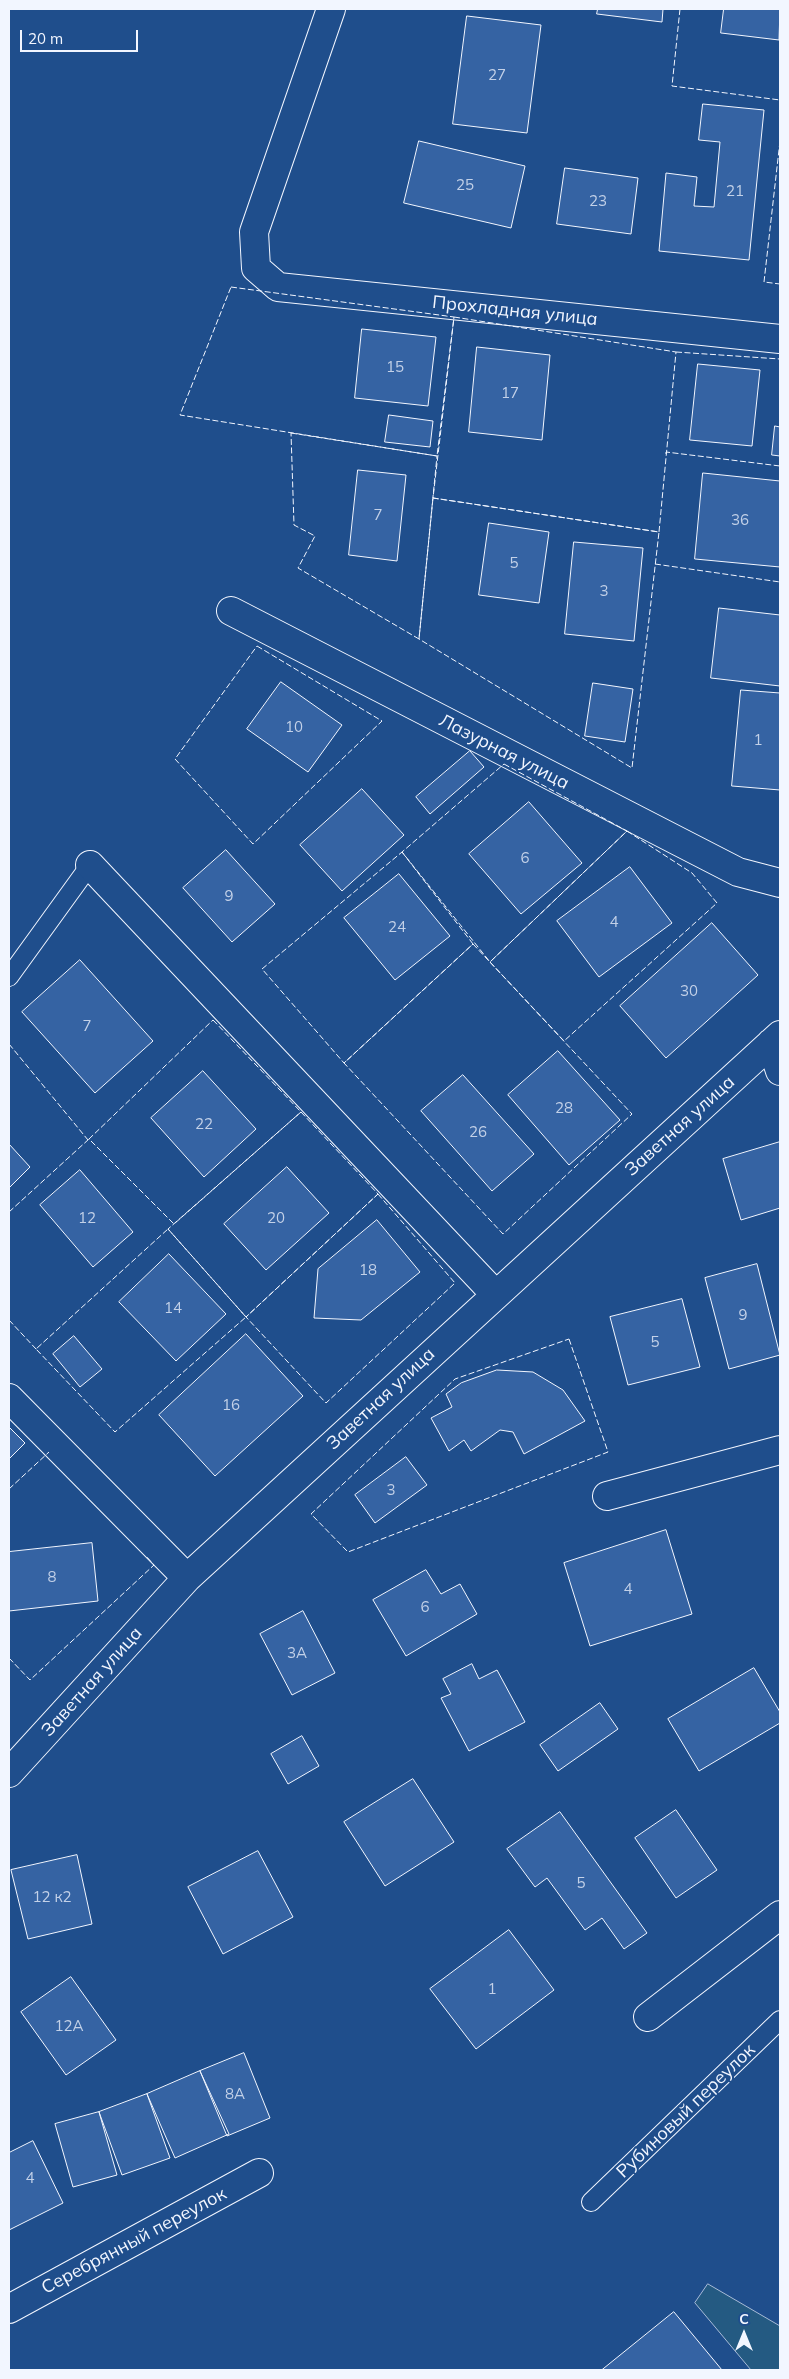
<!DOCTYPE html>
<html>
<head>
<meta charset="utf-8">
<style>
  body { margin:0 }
  #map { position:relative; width:789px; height:2379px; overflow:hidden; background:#1f4e8c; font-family:Mulish,sans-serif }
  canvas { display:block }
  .frame { position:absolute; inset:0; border:10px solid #f2f6ff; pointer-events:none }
  .north { position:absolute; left:719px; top:2309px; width:50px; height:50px; -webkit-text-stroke:4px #1f4e8c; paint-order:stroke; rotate:0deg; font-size:14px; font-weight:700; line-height:20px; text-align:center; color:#f2f6ff }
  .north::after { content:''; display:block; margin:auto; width:18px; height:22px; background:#f2f6ff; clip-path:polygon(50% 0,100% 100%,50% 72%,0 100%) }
  .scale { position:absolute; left:20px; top:30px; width:118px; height:22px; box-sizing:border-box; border:2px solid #f2f6ff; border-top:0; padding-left:6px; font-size:15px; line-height:18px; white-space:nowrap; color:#f2f6ff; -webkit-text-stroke:4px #1f4e8c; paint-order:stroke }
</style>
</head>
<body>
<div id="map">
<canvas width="789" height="2379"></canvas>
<div class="frame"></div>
<div class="north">С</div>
<div class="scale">20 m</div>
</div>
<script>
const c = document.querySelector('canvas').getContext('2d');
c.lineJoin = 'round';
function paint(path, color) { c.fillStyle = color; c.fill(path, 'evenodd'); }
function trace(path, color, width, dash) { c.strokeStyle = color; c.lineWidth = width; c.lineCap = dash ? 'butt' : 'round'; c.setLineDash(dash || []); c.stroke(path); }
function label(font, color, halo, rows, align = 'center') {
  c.font = font + ' Mulish,sans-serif'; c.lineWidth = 4; c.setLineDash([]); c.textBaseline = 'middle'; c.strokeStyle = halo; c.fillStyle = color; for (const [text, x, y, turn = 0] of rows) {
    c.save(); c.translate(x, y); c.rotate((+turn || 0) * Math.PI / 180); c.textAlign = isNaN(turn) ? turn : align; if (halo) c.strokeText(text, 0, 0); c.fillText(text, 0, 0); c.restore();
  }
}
const green = new Path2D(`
  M708 2284 780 2326V2370H751L695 2303Z`);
paint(green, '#245a82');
trace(green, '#a8bbd7', 1);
const building = new Path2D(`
  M598 9H663L662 22 597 14Z
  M724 9H780L779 40 721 33Z
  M467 16 541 25 527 133 453 124Z
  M703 104 764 110 749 260 659 251 666 173 697 177 694 206 714 207 720 142 699 140Z
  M419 141 525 166 511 228 404 203Z
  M565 168 638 178 631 234 557 224Z
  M362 329 436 337 428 406 355 398Z
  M477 347 550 355 542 440 469 432Z
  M698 364 760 370 752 446 690 440Z
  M389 415 433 421 430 447 385 442Z
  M775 426 780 427V456L772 455Z
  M358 470 406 475 397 561 349 555Z
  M703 473 780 481V567L695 559Z
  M489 523 549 532 539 603 479 595Z
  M574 542 643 548 634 641 565 634Z
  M719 608 780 615V686L711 678Z
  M281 682 342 725 308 772 247 729Z
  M593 683 633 689 625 742 585 736Z
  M741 690 780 693V790L732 786Z
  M470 751 484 767 430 814 416 797Z
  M362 789 404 835 342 891 300 845Z
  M529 802 582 863 521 914 469 854Z
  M226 850 275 904 232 942 183 888Z
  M630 867 672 923 599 977 557 921Z
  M399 874 450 936 395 980 344 918Z
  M712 923 758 975 666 1058 620 1006Z
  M80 960 153 1041 95 1093 22 1012Z
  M558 1051 620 1120 569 1165 508 1095Z
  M203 1071 256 1129 204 1177 151 1118Z
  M463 1075 534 1154 492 1191 421 1111Z
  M780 1142V1208L741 1220 723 1159Z
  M9 1144 30 1167 9 1188Z
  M287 1167 329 1213 266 1270 224 1224Z
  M80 1170 133 1232 93 1267 40 1205Z
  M377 1220 420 1272 361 1320 314 1318 318 1269Z
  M169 1254 226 1314 176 1361 119 1302Z
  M757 1264 780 1355 729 1369 705 1278Z
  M682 1299 700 1367 628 1385 610 1317Z
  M246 1334 303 1396 215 1476 159 1415Z
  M74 1336 102 1369 80 1387 53 1354Z
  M497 1370 533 1372 563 1390 585 1421 524 1454 513 1432 500 1430 471 1451 464 1440 449 1451 431 1418 452 1407 446 1394 461 1383Z
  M9 1427 25 1443 9 1459Z
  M406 1457 427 1485 375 1523 355 1495Z
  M666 1530 692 1614 590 1646 564 1563Z
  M92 1543 98 1601 9 1611V1552Z
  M426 1570 441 1594 460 1584 477 1614 406 1656 373 1600Z
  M303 1611 335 1673 292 1695 260 1634Z
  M472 1664 479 1679 497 1670 525 1722 469 1751 441 1698 451 1694 443 1679Z
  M754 1668 780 1712V1723L699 1771 668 1719Z
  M600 1703 618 1729 558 1771 540 1745Z
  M302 1736 319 1766 288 1784 271 1754Z
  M413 1779 454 1842 385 1886 344 1822Z
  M676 1810 717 1870 676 1898 635 1838Z
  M560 1812 647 1933 624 1949 602 1918 585 1930 547 1878 535 1887 507 1849Z
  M258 1851 293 1917 223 1954 188 1887Z
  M77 1855 92 1924 28 1939 11 1870Z
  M509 1930 554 1990 476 2049 430 1989Z
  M71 1977 116 2040 66 2075 21 2012Z
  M244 2053 270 2118 227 2136 200 2071Z
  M200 2071 229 2134 175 2158 147 2094Z
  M147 2094 170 2158 122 2175 99 2112Z
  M99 2112 117 2175 73 2187 55 2124Z
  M33 2141 63 2203 9 2230V2153Z
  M674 2312 722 2370H602Z`);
paint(building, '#3563a3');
trace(building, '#f2f6ff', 1);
const service = new Path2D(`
  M9 977 90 865
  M591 2202 780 2020`);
const minor = new Path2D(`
  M331 9 254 232 256 268 278 287 780 339
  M231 611 738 872 780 883
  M90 865 495 1294
  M771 1043 780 1071
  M9 1398 187 1578
  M607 1496 780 1450
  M9 1773 187 1578 780 1035
  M648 2017 780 1915
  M9 2309 259 2173`);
trace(service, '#f2f6ff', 20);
trace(minor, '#f2f6ff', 30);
trace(service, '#1f4e8c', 18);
trace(minor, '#1f4e8c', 28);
trace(new Path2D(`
  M680 9 672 86 780 100
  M780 141 764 282 780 284
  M231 287 454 317 437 456 180 415Z
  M454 317 676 352 659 532 433 498Z
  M676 352 780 359
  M291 433 437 456 419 639 298 568 315 536 294 525Z
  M666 454V452L780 466
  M433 498 659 532 632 768 419 639Z
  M655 564 780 582
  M257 646 382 721 253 844 175 759Z
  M504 764 627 831 490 962 402 852Z
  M627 831 692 873 717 903 564 1041 490 962Z
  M402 852 473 944 344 1063 262 969Z
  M473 944 632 1114 503 1234 344 1063Z
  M213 1020 301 1112 174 1224 89 1139Z
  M9 1044 88 1140
  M301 1112 378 1194 246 1317 168 1229Z
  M378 1194 455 1283 326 1403 246 1317Z
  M9 1212 89 1139 91 1140
  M168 1229 246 1317 115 1432 36 1349Z
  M9 1320 36 1349 38 1348
  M569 1339 608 1452 348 1552 311 1514 455 1379Z
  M9 1489 49 1452
  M9 1658 30 1680 154 1565 146 1556`), '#f2f6ff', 1, [6, 2.5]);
label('15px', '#c3d1e8', null, [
  ["27",497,75],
  ["25",465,185],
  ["21",735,191],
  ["23",598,201],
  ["15",395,367],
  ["17",510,393],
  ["7",378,515],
  ["36",740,520],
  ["5",514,563],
  ["3",604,591],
  ["10",294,727],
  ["1",758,740],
  ["6",525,858],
  ["9",229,896],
  ["4",614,922],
  ["24",397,927],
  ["30",689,991],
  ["7",87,1026],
  ["28",564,1108],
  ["22",204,1124],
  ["26",478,1132],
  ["12",87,1218],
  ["20",276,1218],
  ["18",368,1270],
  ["14",173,1308],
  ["9",743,1315],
  ["5",655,1342],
  ["16",231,1405],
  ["3",391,1490],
  ["8",52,1577],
  ["4",628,1589],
  ["6",425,1607],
  ["3А",297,1653],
  ["5",581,1883],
  ["12 к2",52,1897],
  ["1",492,1989],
  ["12А",69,2026],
  ["8А",235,2094],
  ["4",30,2178]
]);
label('18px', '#f2f6ff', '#1f4e8c', [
  ["Прохладная улица",515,311,6],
  ["Лазурная улица",504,752,27],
  ["Заветная улица",680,1126,-42],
  ["Заветная улица",381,1399,-43],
  ["Заветная улица",92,1682,-48],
  ["Рубиновый переулок",686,2111,-44],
  ["Серебрянный переулок",134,2241,-28]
]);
</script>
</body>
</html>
